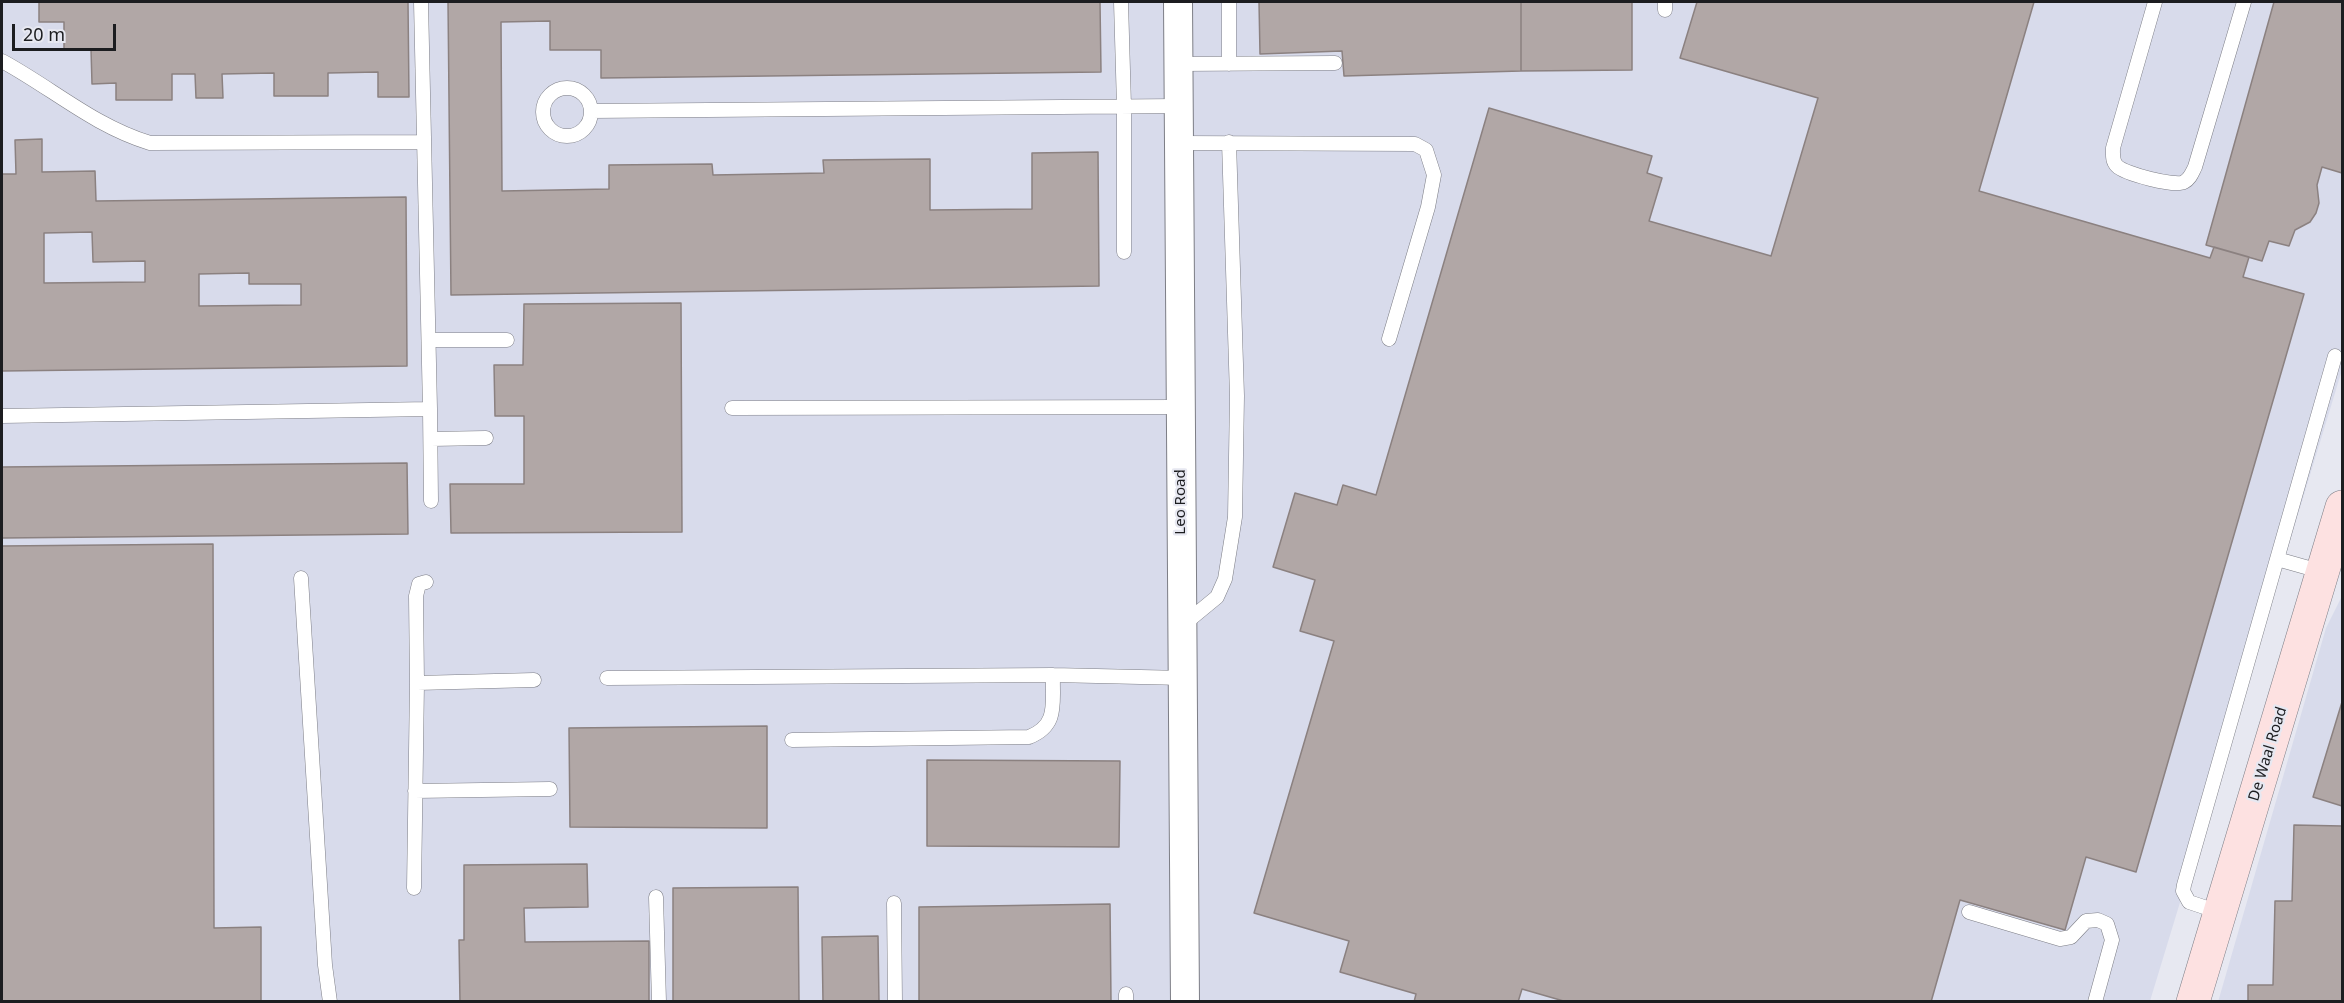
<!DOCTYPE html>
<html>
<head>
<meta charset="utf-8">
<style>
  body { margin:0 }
  #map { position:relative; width:2344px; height:1003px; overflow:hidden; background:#e7e8f1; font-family:"Noto Sans",sans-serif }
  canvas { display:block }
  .frame { position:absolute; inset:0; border:3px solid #1c1d20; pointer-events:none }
  .scale { position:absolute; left:12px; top:24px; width:104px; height:27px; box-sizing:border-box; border:3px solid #1c1d20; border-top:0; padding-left:8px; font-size:18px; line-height:21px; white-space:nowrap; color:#1c1d20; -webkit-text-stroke:4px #e7e8f1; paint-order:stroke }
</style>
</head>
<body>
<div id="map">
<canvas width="2344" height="1003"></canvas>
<div class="frame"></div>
<div class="scale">20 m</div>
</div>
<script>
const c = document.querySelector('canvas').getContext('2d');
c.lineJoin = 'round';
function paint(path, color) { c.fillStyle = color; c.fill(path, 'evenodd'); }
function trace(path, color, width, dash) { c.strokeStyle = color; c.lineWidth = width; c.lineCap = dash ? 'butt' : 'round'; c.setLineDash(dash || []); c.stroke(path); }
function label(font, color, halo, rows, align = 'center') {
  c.font = font + ' "Noto Sans",sans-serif'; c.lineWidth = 4.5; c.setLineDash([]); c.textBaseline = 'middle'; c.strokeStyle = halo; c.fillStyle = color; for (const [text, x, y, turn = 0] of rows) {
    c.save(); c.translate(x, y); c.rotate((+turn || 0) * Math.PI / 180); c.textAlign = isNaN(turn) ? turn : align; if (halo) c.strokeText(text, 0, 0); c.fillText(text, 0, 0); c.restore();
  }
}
paint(new Path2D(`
  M2 2H2342V370L2150 1001 2 1002Z
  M2342 596V1001L2218 1002 2326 628Z`), '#d8dbeb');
const building = new Path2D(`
  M39 2H408L409 97H378V72L328 73V96H274V73L222 74 223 98H196L195 74H172V100H116V83L92 84 91 49H64V22H39Z
  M448 2H1100L1101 72 601 78V50H550V21L501 22 502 191 609 189V165L712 164 713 175 824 173 823 160 930 159V210L1032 209V153L1098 152 1099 286 451 295Z
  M1259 2H1521V71L1344 76 1342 51 1260 54Z
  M1521 2H1632V70L1521 71Z
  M1697 2H2034L1979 191 2210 258 2214 247 2249 257 2243 277 2304 294 2136 872 2086 857 2065 930 1960 900 1931 1002H1567L1522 989 1518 1002H1414L1416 994 1340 972 1349 941 1254 913 1334 641 1300 631 1315 580 1273 567 1295 493 1337 505 1343 485 1376 495 1489 108 1652 156 1647 173 1662 178 1649 221 1771 256 1818 98 1680 58Z
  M2274 2H2342V173L2322 167 2317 185 2319 203 2316 213 2310 222 2295 230 2289 246 2269 241 2262 261 2206 245Z
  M42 139V172L95 171 96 201 406 197 407 366 2 371V174H16L15 140ZM92 232 93 262 145 261V282L44 283V233ZM249 273V284H301V305L199 306V274Z
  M681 303 682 532 451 533 450 484H524V416H495L494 365H523L524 304Z
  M407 463 408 534 2 538V467Z
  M213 544 214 928 261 927V1002H2V546Z
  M2342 702V806L2313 797Z
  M767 726V828L570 827 569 728Z
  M927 760 1120 761 1119 847 927 846Z
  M2294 825 2342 826V1002H2248V985H2273L2275 901H2292Z
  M587 864 588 907 524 908 525 942 649 941V1002H460L459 940H464V865Z
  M798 887 799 1002H673V888Z
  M1110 904 1111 1002H919V907Z
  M878 936 879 1002H823L822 937Z`);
paint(building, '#b1a7a6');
trace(building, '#8b8180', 1.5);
const lane = new Path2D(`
  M1121 2 1124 106V252
  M1229 2V64
  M2155 2 2113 148C2113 155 2112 161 2117 166 2125 174 2175 187 2184 182 2190 179 2192 173 2195 167L2244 2
  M1665 10V2
  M2 61C52 88 94 126 150 143L423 142
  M1178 64 1335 63
  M543 112a24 24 0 1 1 48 0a24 24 0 1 1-48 0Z
  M591 111 1178 106
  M1178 143 1415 144 1426 150 1434 175 1428 207 1389 339
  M429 340H507
  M732 408 1180 407
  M430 409 431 501
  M2 416 430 409 421 2
  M431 439 486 438
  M2277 559 2323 572
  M301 578 325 965 330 1002
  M426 582 419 584 416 596 417 683 534 680
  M1183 625 1217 597 1225 579 1235 517 1237 396 1229 142
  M607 678 1053 675 1184 678
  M792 740 1029 737C1059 725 1052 703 1053 675
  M415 791 550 789
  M414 888 417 683
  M656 897 659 1002
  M894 903 895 1002
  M1969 912 2060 939 2071 937 2086 921 2098 920 2107 924 2112 940 2095 1002
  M2219 912 2189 902 2183 891 2184 885 2335 356
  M1126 994V1002`);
const street = new Path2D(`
  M1178 2 1185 1002`);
const secondary = new Path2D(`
  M2193 1002 2342 507`);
trace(lane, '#7d7e86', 15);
trace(street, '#7d7e86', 30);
trace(secondary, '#7d7e86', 34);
trace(lane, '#fff', 14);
trace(street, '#fff', 28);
trace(secondary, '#fde1e1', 33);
label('15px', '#1c1d20', '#e7e8f1', [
  ["Leo Road",1181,502,-90],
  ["De Waal Road",2268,754,-73]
]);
</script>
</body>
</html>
